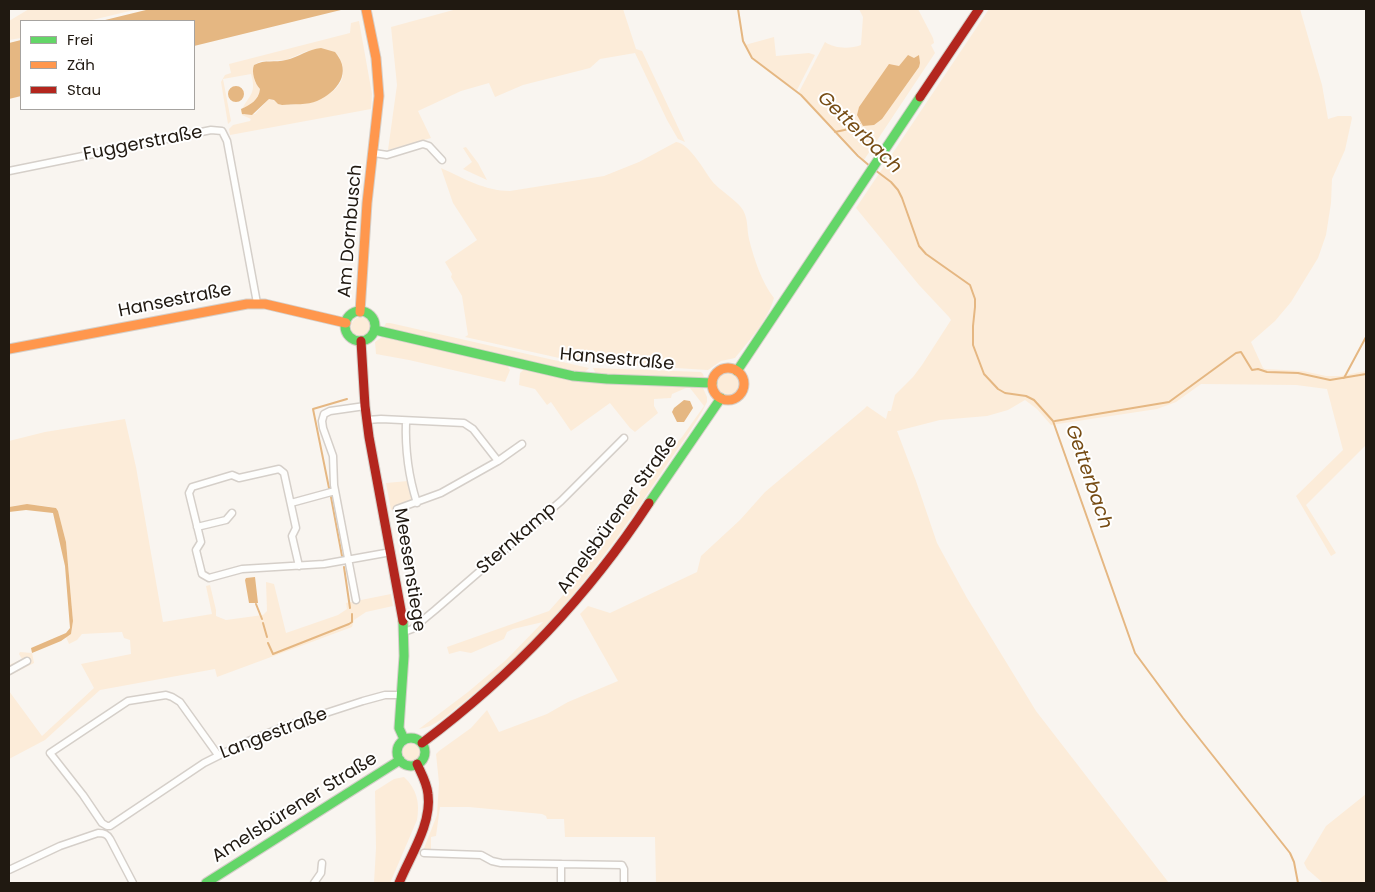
<!DOCTYPE html>
<html>
<head>
<meta charset="utf-8">
<style>
  body { margin:0 }
  #map { position:relative; width:1375px; height:892px; overflow:hidden; background:#f9f5f0; font-family:Poppins,sans-serif }
  canvas { display:block }
  .frame { position:absolute; inset:0; border:10px solid #201911; pointer-events:none }
  .legend { position:absolute; left:20px; top:20px; width:175px; height:90px; box-sizing:border-box; background:#fff; border:1px solid #a6a3a0; margin:0; padding:6px 9px; list-style:none; font-size:15px; color:#201911 }
  .legend li { display:flex; align-items:center; gap:10px; height:25px }
  .legend b { width:25px; border:1px solid #a6a3a0 }
</style>
</head>
<body>
<div id="map">
<canvas width="1375" height="892"></canvas>
<div class="frame"></div>
<ul class="legend">
<li><b style="height:6px;background:#63d668"></b>Frei</li>
<li><b style="height:6px;background:#ff974d"></b>Zäh</li>
<li><b style="height:6px;background:#b3261e"></b>Stau</li>
</ul>
</div>
<script>
const c = document.querySelector('canvas').getContext('2d');
c.lineJoin = 'round';
function paint(path, color) { c.fillStyle = color; c.fill(path, 'evenodd'); }
function trace(path, color, width, dash) { c.strokeStyle = color; c.lineWidth = width; c.lineCap = dash ? 'butt' : 'round'; c.setLineDash(dash || []); c.stroke(path); }
function label(font, color, halo, rows, align = 'center') {
  c.font = font + ' Poppins,sans-serif'; c.lineWidth = 4; c.setLineDash([]); c.textBaseline = 'middle'; c.strokeStyle = halo; c.fillStyle = color; for (const [text, x, y, turn = 0] of rows) {
    c.save(); c.translate(x, y); c.rotate((+turn || 0) * Math.PI / 180); c.textAlign = isNaN(turn) ? turn : align; if (halo) c.strokeText(text, 0, 0); c.fillText(text, 0, 0); c.restore();
  }
}
paint(new Path2D(`
  M29 9H138L88 21H21V38L9 40V21Z
  M457 9H623L636 49 642 51 685 142 678 139 667 120 635 53 600 59 590 68 523 85 495 97 489 83 461 91 418 111 431 138 388 150 397 85 391 27Z
  M859 9H918L933 38 934 43 931 45 935 53 864 160 799 92 825 42C835 49 850 49 861 45L863 17Z
  M989 9H1300L1322 85 1328 119 1338 116H1351L1352 118 1345 150 1332 179 1331 203 1326 235 1318 258 1291 302 1275 321 1251 342 1263 368 1265 369 1303 371 1326 376H1340L1366 371V445L1306 505 1336 553 1331 556 1296 496 1343 450 1327 389 1296 385 1201 384 1176 402 1157 409 1051 425 1037 409 1025 400 1008 410 987 416 940 420 897 431 916 481 937 543 967 598 1036 711 1169 883H656L655 837H565L564 819H547L546 816 542 814 469 807H440L436 836 431 837V849L436 851H423L437 815 439 783 436 754 439 751 471 728 487 710 499 732 547 714 568 702 618 681 580 614 588 606 610 613 697 572 701 556 740 520 765 492 864 409 867 406 886 419 888 411H891L895 395 913 377 922 365 951 320 949 317 919 285 856 208Z
  M359 21 372 94 371 109 230 135 229 129 233 125 250 121 251 119 242 115 241 111C249 95 257 94 251 74L223 79 231 121 228 124 221 82 225 75 231 73 229 64 350 33 351 23ZM307 51 338 55C359 92 311 105 283 105 277 105 275 99 269 99L255 114 244 115 242 109C250 105 259 100 260 89 254 84 252 73 254 65L261 61 286 60Z
  M774 37 776 56 809 53 815 55 797 90C778 79 755 65 745 45Z
  M676 142C689 143 704 170 712 181 720 191 740 202 744 212 748 220 747 231 749 239 754 259 762 283 774 298 768 320 749 341 735 358L721 361 708 370 577 362 465 337 468 335 462 296 451 277 452 274 445 262 477 240 453 203 441 168C463 178 485 191 510 191L604 176 639 162Z
  M466 147 478 163 487 180 463 169 472 162 463 148Z
  M351 327a10 10 0 1 1 20 0a10 10 0 1 1-20 0Z
  M386 323H390L589 368 584 373 563 369 391 330 384 327Z
  M382 337 506 364 510 370 505 382 409 360 376 354 375 342Z
  M525 368 703 388 707 397V402C695 427 677 449 662 472 605 558 544 641 461 704 449 714 435 727 419 729L468 692 506 660 543 622 513 629 507 632 504 639 471 653 460 651 449 654 447 647 549 611 572 585 602 546 667 453 682 437 704 406 690 388H686L672 394 671 398 654 399V406L658 413 635 432 630 428 610 403 571 431 551 402 547 405 535 389 519 385 520 373Z
  M593 368 701 372 703 374 704 377 690 378 596 374Z
  M717 384a12 12 0 1 1 24 0a12 12 0 1 1-24 0Z
  M125 419 136 467 163 622 212 614 206 586 210 585 216 610V616L226 620 263 615 267 611 266 582 274 584 286 633 338 615 347 609 346 603 391 594 393 606 366 612 354 620 352 627 217 677 215 669 100 690 45 740 9 759V691L42 736 94 688 81 664 131 654 130 640 124 638 122 632 82 634 77 640 69 644 66 637 71 634 73 621 66 542 58 511 56 508C40 505 24 503 9 507V441L45 432Z
  M408 481 412 497 411 502 391 510 386 483Z
  M20 652 32 653 34 663 9 676V665L22 659 19 654Z
  M402 752a9 9 0 1 1 18 0a9 9 0 1 1-18 0Z
  M404 777C417 789 420 803 417 820L390 883H374L376 848 375 791 394 779Z
  M1366 794V883H1323L1307 869 1304 863 1326 826Z`), '#fcecd9');
paint(new Path2D(`
  M150 9H345L194 46V21H101Z
  M21 40V96L9 99V43Z
  M321 48 335 52C353 73 337 92 317 101 308 105 293 104 282 105L278 104 274 100 269 99 252 115 242 114 241 109C250 105 259 100 260 89 255 84 251 72 254 65 265 59 275 63 286 60 299 57 308 49 321 48Z
  M908 55 914 58 919 55 920 63 919 67 882 119 874 125 863 126 857 115 859 107 889 64 899 66Z
  M228 94a8 8 0 1 1 16 0a8 8 0 1 1-16 0Z
  M684 400 690 401 693 408 684 422H677L672 412 674 408Z
  M27 504 56 508 58 511 66 542 73 621 71 634 61 641 32 653 31 648 66 633 70 628 65 566 53 513 26 510 9 512V507Z
  M255 577 258 603H249L245 580 246 578Z`), '#e5b782');
trace(new Path2D(`
  M738 9 743 41 752 58 801 95 858 156 871 167
  M835 132 849 129 860 124
  M875 170 891 182 898 190 902 198 919 246 926 254 970 285 975 299V307L973 326V345L984 374 998 389 1005 393 1026 396 1034 400 1053 421 1135 653 1183 718 1290 853 1294 862 1298 883
  M1344 378 1366 337
  M1055 421 1169 402 1236 353 1241 352 1252 370 1258 369 1267 372 1298 373 1330 380 1366 374
  M329 488 313 409 347 399
  M331 497 342 556
  M344 567 350 608
  M256 604 262 619
  M263 623 267 637
  M268 643 273 654 349 624 352 622V614`), '#e5b782', 2);
const street = new Path2D(`
  M374 153 387 155 423 144 429 146 442 160
  M9 171 211 130 222 131 227 141 257 303
  M367 420 381 419 464 423 473 429 498 461 522 444
  M406 421C405 450 408 475 417 503
  M291 503 335 491
  M397 509 441 493 498 461
  M197 527 226 520 232 513
  M299 566 292 536 296 528 284 473 279 469 239 478 232 475 192 487 189 493 201 542 196 550 202 574 209 578 242 569 324 564 391 552
  M356 600 334 485 333 456 323 428 322 421 324 414 330 411 365 406
  M404 632 412 629 435 610 561 501 624 438
  M9 671 27 661
  M218 755 180 702 172 697 166 695 128 701 50 753 83 795 102 823 107 826H110L204 763 246 742 286 726 363 701 385 695H401
  M424 853 481 855 492 861 501 863 561 864V883
  M561 864 622 865 624 869V883
  M9 870 60 846 98 833C104 833 107 834 110 839L133 883
  M314 883 321 873 322 863`);
const fast = new Path2D(`
  M345 326a15 15 0 1 1 30 0a15 15 0 1 1-30 0Z
  M375 330 573 376 607 379 712 383
  M737 371 920 97
  M649 503 721 398
  M403 621 404 656 399 728 404 739
  M397 752a14 14 0 1 1 28 0a14 14 0 1 1-28 0Z
  M206 883 400 760`);
const slow = new Path2D(`
  M360 312 367 203 379 96 376 58 366 9
  M9 349 247 304H265L346 323
  M712 384a16 16 0 1 1 32 0a16 16 0 1 1-32 0Z`);
const jam = new Path2D(`
  M920 97 979 9
  M361 341 365 406 369 437 403 621
  M422 743C513 675 587 598 649 503
  M399 883C410 856 432 824 428 794 427 783 421 773 417 764`);
trace(street, '#d5cfc9', 9);
trace(fast, '#d5cfc9', 11);
trace(slow, '#d5cfc9', 11);
trace(jam, '#d5cfc9', 11);
trace(street, '#fefefd', 6);
trace(fast, '#63d668', 9);
trace(slow, '#ff974d', 9);
trace(jam, '#b3261e', 9);
label('18px', '#201911', '#fff', [
  ["Fuggerstraße",143,144,-11],
  ["Am Dornbusch",351,231,-85],
  ["Hansestraße",175,301,-11],
  ["Hansestraße",617,360,5],
  ["Amelsbürener Straße",618,515,-54],
  ["Sternkamp",517,539,-41],
  ["Meesenstiege",409,570,81],
  ["Langestraße",274,734,-21],
  ["Amelsbürener Straße",295,808,-32]
]);
label('italic 19px', '#764c14', '#fff', [
  ["Getterbach",859,133,44],
  ["Getterbach",1088,477,71]
]);
</script>
</body>
</html>
